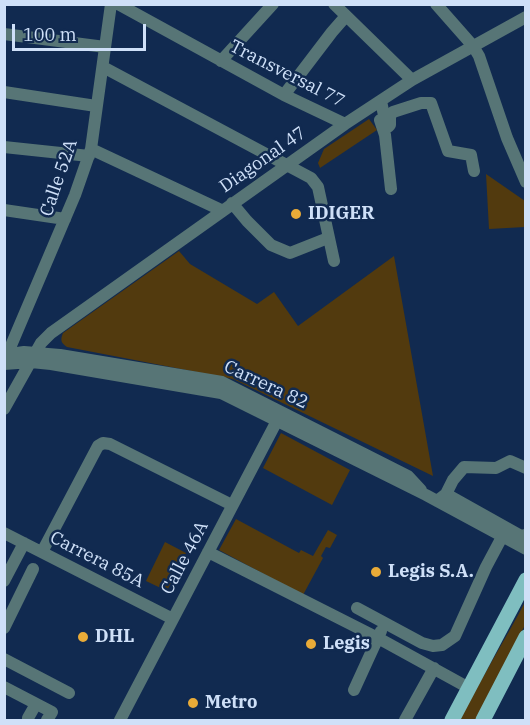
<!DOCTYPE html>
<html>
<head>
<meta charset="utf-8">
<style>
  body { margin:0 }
  #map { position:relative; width:530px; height:725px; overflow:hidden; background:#112a50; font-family:"IBM Plex Serif",serif }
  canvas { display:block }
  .frame { position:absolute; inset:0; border:6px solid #cfe0f8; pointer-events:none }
  .scale { position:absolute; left:12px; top:24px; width:134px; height:27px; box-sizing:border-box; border:3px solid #cfe0f8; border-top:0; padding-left:8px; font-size:18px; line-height:21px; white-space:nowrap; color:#cfe0f8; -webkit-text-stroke:4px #112a50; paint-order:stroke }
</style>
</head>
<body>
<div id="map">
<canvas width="530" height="725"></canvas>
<div class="frame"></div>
<div class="scale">100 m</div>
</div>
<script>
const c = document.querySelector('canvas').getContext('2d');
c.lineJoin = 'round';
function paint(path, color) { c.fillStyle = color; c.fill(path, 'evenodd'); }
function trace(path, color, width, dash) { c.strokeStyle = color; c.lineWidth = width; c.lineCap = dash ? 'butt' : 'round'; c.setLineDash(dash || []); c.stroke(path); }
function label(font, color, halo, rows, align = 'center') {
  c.font = font + ' "IBM Plex Serif",serif'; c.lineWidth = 5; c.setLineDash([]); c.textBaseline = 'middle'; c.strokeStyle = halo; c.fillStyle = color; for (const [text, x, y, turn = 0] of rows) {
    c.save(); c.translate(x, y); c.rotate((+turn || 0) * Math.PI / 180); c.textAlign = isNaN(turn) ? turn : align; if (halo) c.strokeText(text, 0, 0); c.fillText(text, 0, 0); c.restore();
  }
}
paint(new Path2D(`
  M369 119 377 130 320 168 318 163 324 149Z
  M486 174 525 201V227L489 229Z
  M179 251 190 264 257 304 274 292 298 326 394 256 433 476 233 379 67 347C61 343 60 340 63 333Z
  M281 433 350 470 332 505 263 468Z
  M236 519 299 553 301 550 313 556 328 530 337 535 330 548 326 547 321 556 323 558 303 595 219 550Z
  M165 542 186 553 167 591 146 581Z
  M525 602V625L476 720H460C480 680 504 642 525 602Z`), '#523a0e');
trace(new Path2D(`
  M118 4 284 95 345 124
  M334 4 412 80
  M436 4 473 46 479 56 507 138 526 182
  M4 34 105 47
  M221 61 273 4
  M103 67 311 178 318 187 334 261
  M4 92 96 106
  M284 95 332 32 346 16
  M381 101 386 125 388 127 390 125V116L393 112 421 103H431L448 151 471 155 474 171
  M380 120 385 135 391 189
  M4 147 89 156
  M91 149 221 210
  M232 203 247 221 271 245 290 253 328 238
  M4 210 65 219
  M4 355 24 352 60 355 222 382 408 476 421 490
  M7 355 75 195 91 149 111 4
  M4 364 31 362 51 364 221 393 426 495 526 549
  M4 409 41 343 51 333 345 124 412 80 526 17
  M446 494 453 480 464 467 496 468 510 461 526 468
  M437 501 446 494 521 536 526 535
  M4 533 173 619
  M42 552 98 446 103 443 110 444 232 505
  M208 552 378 638 469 688
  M4 581 24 543
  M357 608 422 643 433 646 442 645 455 636 486 567 502 537
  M4 628 33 569
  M4 659 69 693
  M4 687 52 712 47 720
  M354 690 381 631
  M28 718 36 704
  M120 720 280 415
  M405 720 434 668`), '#577576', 12);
trace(new Path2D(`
  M452 720 526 580
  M483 720 526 637`), '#7fbec0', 15);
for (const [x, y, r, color] of [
  [296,214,6,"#e9ab38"],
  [376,572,6,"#e9ab38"],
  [83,637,6,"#e9ab38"],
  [311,644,6,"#e9ab38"],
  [193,703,6,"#e9ab38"]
]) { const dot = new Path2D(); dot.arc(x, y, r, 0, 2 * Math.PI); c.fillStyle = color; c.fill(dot); trace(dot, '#112a50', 2); }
label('18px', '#cfe0f8', '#112a50', [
  ["Transversal 77",287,74,27],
  ["Diagonal 47",263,160,-35],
  ["Calle 52A",59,178,-71],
  ["Carrera 82",266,385,25],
  ["Calle 46A",185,558,-62],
  ["Carrera 85A",97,560,27]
]);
label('bold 18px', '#cfe0f8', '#112a50', [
  ["IDIGER",308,214],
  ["Legis S.A.",388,572],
  ["DHL",95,637],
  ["Legis",323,644],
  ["Metro",205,703]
], 'left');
</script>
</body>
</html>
